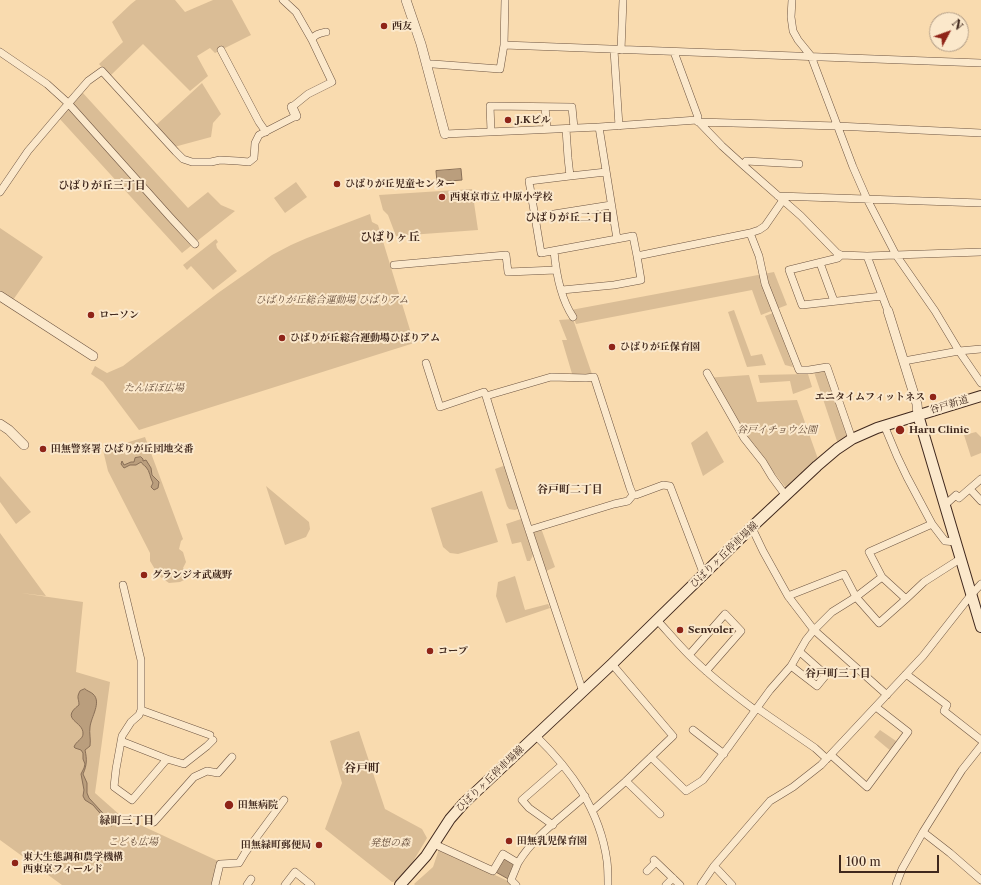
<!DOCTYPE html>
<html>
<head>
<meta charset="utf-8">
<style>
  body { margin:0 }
  #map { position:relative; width:981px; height:885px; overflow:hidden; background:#f9dbaf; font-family:"Libre Caslon Text",serif }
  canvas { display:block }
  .north { position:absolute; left:929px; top:12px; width:40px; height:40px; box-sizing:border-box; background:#fbe8cb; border:1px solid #b09b85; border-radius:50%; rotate:49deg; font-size:11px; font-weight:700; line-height:16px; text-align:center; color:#40281d }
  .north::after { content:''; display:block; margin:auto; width:14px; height:18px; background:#8f2418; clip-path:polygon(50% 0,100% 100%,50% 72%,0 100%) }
  .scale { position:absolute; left:839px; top:855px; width:100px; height:18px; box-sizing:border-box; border:2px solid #40281d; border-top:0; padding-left:5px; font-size:12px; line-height:14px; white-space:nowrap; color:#40281d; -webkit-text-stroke:3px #fbe8cb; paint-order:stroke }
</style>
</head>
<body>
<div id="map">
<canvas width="981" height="885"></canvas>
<div class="north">N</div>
<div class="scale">100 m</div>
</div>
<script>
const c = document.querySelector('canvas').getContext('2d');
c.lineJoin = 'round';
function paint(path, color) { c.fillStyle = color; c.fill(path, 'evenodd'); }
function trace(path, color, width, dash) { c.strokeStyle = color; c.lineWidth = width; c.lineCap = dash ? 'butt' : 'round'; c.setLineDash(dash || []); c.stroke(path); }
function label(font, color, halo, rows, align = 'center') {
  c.font = font + ' "Libre Caslon Text","Noto Serif JP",serif'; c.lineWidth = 4; c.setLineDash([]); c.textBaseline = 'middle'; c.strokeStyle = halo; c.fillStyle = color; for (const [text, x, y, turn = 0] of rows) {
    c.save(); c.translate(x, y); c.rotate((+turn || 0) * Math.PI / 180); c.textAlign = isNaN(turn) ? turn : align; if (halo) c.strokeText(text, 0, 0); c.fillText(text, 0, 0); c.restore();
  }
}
paint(new Path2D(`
  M136 0H175L185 12 213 0H232L251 35 215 53 210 48 197 56 208 76 190 91 143 44 110 76 99 64 123 42 112 22 131 4Z
  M202 83 221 114 213 123 211 137 174 147 155 126Z
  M82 92 188 208 208 192 221 205 235 211 182 253 59 118Z
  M296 182 307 197 285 213 274 198Z
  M472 189 478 230 396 236 388 215 383 210 379 195Z
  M370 214 372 222 378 225 414 343 139 430 103 382 91 374 95 366 107 373 123 366 218 293 272 255 291 245 307 238Z
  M0 228 43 257 13 300 0 291Z
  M216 239 218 242 216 244 217 248 237 271 213 290 191 266 187 270 183 265Z
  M774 272 787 305 761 315 752 290 576 324 571 310Z
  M734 310 751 356 762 354 766 365 747 367 728 312Z
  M773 313 793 367 785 365 765 316Z
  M573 319 593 377H573L562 340H567L559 320Z
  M824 370 847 436 838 444 814 372Z
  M808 374 812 387 793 394 790 381 760 383 758 375Z
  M749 375 757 402 797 400 818 459 787 489 730 417 705 378Z
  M707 431 724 462 703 476 691 443Z
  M976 432 981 437V453L971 457 964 435Z
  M145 437 183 539 181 541 179 549 183 552 186 562 183 568 190 577 180 582 169 583 159 576 150 561V553L108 471 103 450Z
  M506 465 520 508 515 510 509 509 507 506 495 469Z
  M0 476 31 512 16 524 0 502Z
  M266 486 309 522 310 529 306 537 285 545Z
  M482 491 498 542 458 554 450 553 443 547 431 508Z
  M521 519 533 555 530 561H527L521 542 512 544 506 524Z
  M541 528 555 567 544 572 531 531Z
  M0 533 46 596 21 593 83 602 76 672 110 682 95 793 121 816 218 861 213 885H62L0 840Z
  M515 576 525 610 548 604 550 608 506 623 496 596 498 582Z
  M880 730 899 743 892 752 874 737Z
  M359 731 385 809 422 829 427 838 411 865 398 881 392 882 325 829 342 783 330 741Z
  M439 849 508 881 513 885H415L414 884 433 867Z`), '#dabd96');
const water = new Path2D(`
  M461 169 462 180 437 182 436 171Z
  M141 457 143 459V461L146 460 151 468 152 475 159 482 158 488 154 490 151 487 153 483C150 478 150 471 146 467 144 465 142 464 141 462L136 465H130L124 468 121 464 122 461 124 465 131 462H134L135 458Z
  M85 689C87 691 91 692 93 694 102 702 91 717 90 727 89 733 91 739 90 746L85 750C87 759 87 765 83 774L87 783V793L89 798 111 822 113 823V825L111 826 93 805 85 800 83 796 84 790 81 774 84 768 85 764 83 759V753L81 750 75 748 74 747C76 741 83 739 83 734 84 721 59 720 79 705 79 698 76 698 80 691Z
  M503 856 516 864 510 880 494 871Z`);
paint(water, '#ba9e7d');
trace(water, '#896f57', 1);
const minor = new Path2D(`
  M283 0 296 12 312 40
  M792 0 791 17 793 31 798 40 811 56 853 167 867 199 896 255 935 311 959 351 981 383
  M504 45 981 63
  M221 50 259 122 266 132
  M614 50 619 126
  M621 50 623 0
  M0 52 47 84 68 103 170 217 195 244
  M674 52 698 117 697 120
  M426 64H433L500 69 504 45 505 0
  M292 107 308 94 332 82 312 40C314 34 321 33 326 32
  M545 107 547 129
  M698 122 837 126 981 133
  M599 127 617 239
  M566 129 568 158 570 176 529 181 541 253 633 236 637 256 750 233 759 230 765 226 783 200
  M491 131 490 106 572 107 574 128
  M445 134 599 127 697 120 722 146 743 165 801 216 837 253 841 255 867 256 888 311
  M743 165 746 161 799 164
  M570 176 606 172
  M0 192 28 151 62 111 88 81 102 71 176 152 183 159 192 162H211L220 160 238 161 249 162 254 158 255 143 259 135 296 116
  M778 196 981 203
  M535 217 611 205
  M750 233 759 256 765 284 799 370H809L827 367 852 439
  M554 251C556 273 561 299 573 317
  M841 255 838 258 789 270 802 305 882 296
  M867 256 981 252
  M820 263 834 301
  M394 265 506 255 508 272 556 270
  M562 290 614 285 641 280 637 256
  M904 361 959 351 981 349
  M426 363 440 407 484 392 486 396C516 495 550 593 583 692
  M707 373 744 438 763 462 772 477 786 496
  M486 396 551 377 586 378 594 377 630 488 633 495
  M884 425 897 456 907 477 932 524 945 541 956 542
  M970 489 981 501
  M945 505 956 495 959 498 981 479
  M752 528 763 551 788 596 814 630 887 695
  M529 530 614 504 628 501 633 495H636L663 485 670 486 704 575
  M123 585 141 660V710L139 715 131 722 122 736 116 769 114 787 132 800 167 759 184 764 207 746 213 740
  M788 596 844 574 856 597 879 623 906 599 882 577 869 552 932 524
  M906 599 924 582 960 559
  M657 620C668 632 678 644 689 655 709 675 732 693 755 710
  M689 655 725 614 741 631 706 671
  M791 666 817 686 826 675 800 652
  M906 674 947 705 944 711 981 740
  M757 708 815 748 827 759
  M141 710 210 735
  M693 730 724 754
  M536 736C571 770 600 810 607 861 608 869 608 877 608 885
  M121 741 167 759
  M831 755 867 787 908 732 876 707
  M651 757 686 791 703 780 730 745 770 690 791 666 806 640 814 630 832 612 856 597 882 577
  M626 781 660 814
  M592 811 626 781 673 736 612 664
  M154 822 194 777 207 771 218 773 232 757
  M553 825 529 808 522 800 562 765
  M923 832 950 853 981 880
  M434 844 493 871 503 854 518 863C534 836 562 817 585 796
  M654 860 680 885
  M714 866 718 870 732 885
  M647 871 656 862
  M215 885 220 864 239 863 245 853 284 800
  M247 885 251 879
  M285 885 295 872 311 885
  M516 885 511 880 518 863
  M666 885 673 878
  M701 885 714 866 770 801 793 787 821 765 923 656 971 595 981 584
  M896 885 902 869 923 832 962 770 981 746`);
const tertiary = new Path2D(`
  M406 0 421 44 445 134
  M292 107 296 116
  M0 296 93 356
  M888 311 917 404 918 415
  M0 424 9 430 24 445`);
const secondary = new Path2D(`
  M918 415 981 627
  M400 885 426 856 450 819 464 803 612 664 754 525 817 466 837 449 852 439 877 428 981 396`);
trace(minor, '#6e5542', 8);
trace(tertiary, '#6e5542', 10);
trace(secondary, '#40281d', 12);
trace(minor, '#fbe8cb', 7);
trace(tertiary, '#fbe8cb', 9);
trace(secondary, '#fbe8cb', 10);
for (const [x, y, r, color] of [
  [384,26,4,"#8f2418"],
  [508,120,4,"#8f2418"],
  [337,184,4,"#8f2418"],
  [442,197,4,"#8f2418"],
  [91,315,4,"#8f2418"],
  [282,338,4,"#8f2418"],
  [612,347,4,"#8f2418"],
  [933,397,4,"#8f2418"],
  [900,430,5,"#8f2418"],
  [43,449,4,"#8f2418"],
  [144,575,4,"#8f2418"],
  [680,630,4,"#8f2418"],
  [430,651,4,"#8f2418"],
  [229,805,5,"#8f2418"],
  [509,841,4,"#8f2418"],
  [319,845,4,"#8f2418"],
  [15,863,4,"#8f2418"]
]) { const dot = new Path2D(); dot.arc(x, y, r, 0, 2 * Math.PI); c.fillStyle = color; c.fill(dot); trace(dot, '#fbe8cb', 1.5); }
label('bold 10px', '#40281d', '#fbe8cb', [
  ["西友",392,26],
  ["J.Kビル",516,120],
  ["ひばりが丘児童センター",345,184],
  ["西東京市立 中原小学校",450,197],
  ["ローソン",99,315],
  ["ひばりが丘総合運動場ひばりアム",290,338],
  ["ひばりが丘保育園",620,347],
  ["エニタイムフィットネス",925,397,"right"],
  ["Haru Clinic",909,430],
  ["田無警察署 ひばりが丘団地交番",51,449],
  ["グランジオ武蔵野",152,575],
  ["Senvoler",688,630],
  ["コープ",438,651],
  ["田無病院",238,805],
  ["田無乳児保育園",517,841],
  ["田無緑町郵便局",311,845,"right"],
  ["東大生態調和農学機構",23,857],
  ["西東京フィールド",23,869]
], 'left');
label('italic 10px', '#664d3b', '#fbe8cb', [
  ["ひばりが丘総合運動場 ひばりアム",332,300],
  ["たんぽぽ広場",154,388],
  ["谷戸イチョウ公園",777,430],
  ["こども広場",133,842],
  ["発想の森",390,843]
]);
label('10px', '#40281d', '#fbe8cb', [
  ["谷戸新道",949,405,-17],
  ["ひばりヶ丘停車場線",724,555,-44],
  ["ひばりヶ丘停車場線",490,779,-44]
]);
label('bold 11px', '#40281d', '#fbe8cb', [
  ["ひばりが丘三丁目",102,186],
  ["ひばりが丘二丁目",569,218],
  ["谷戸町二丁目",570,490],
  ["谷戸町三丁目",838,674],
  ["緑町三丁目",127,821]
]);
label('bold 12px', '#40281d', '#fbe8cb', [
  ["ひばりヶ丘",390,238],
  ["谷戸町",362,769]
]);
</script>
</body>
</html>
